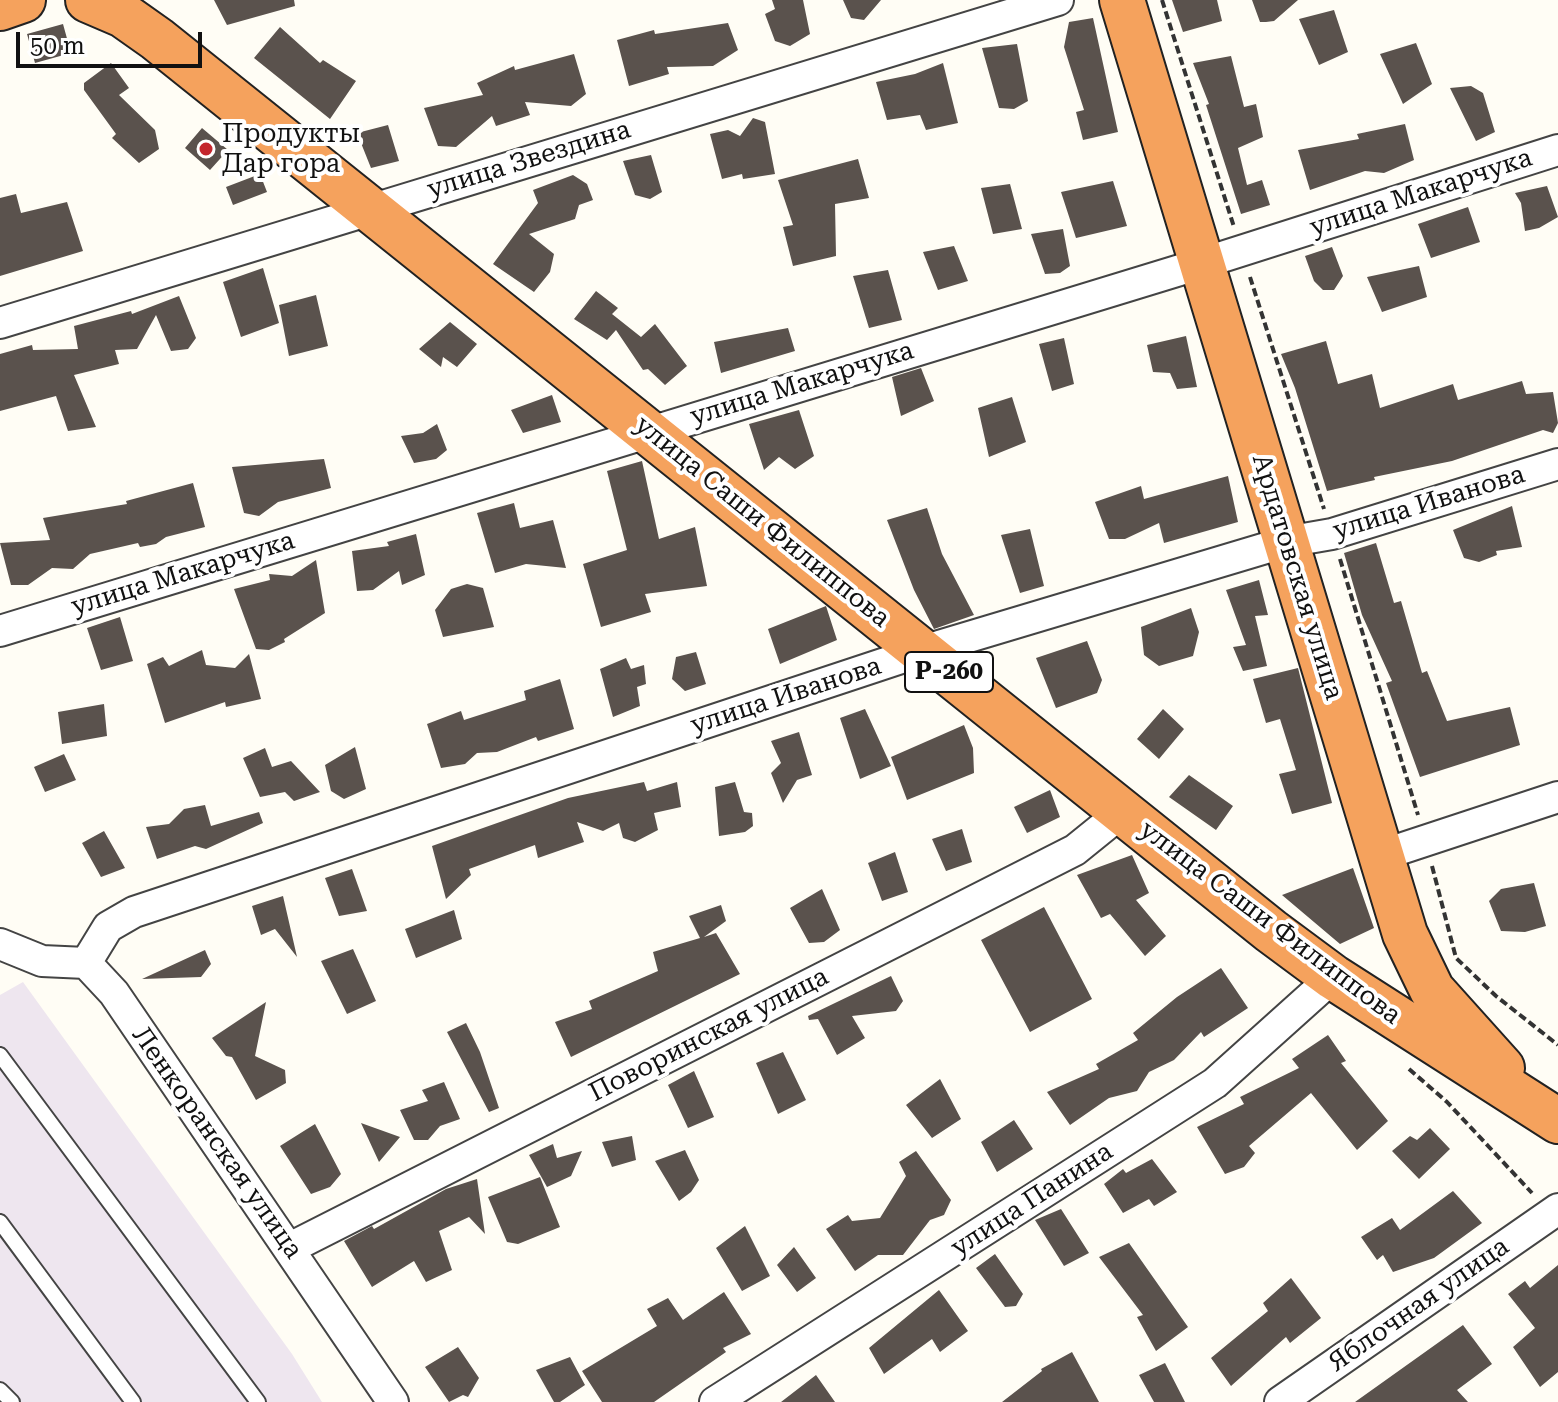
<!DOCTYPE html>
<html>
<head>
<meta charset="utf-8">
<style>
  body { margin:0 }
  #map { position:relative; width:1558px; height:1402px; overflow:hidden; background:#fffdf5; font-family:"Roboto Serif",serif }
  canvas { display:block }
  .scale { position:absolute; left:16px; top:32px; width:186px; height:36px; box-sizing:border-box; border:4px solid #111; border-top:0; padding-left:10px; font-size:24px; line-height:28px; white-space:nowrap; color:#111; -webkit-text-stroke:6px #fff; paint-order:stroke }
</style>
</head>
<body>
<div id="map">
<canvas width="1558" height="1402"></canvas>
<div class="scale">50 m</div>
</div>
<script>
const c = document.querySelector('canvas').getContext('2d');
c.lineJoin = 'round';
function paint(path, color) { c.fillStyle = color; c.fill(path, 'evenodd'); }
function trace(path, color, width, dash) { c.strokeStyle = color; c.lineWidth = width; c.lineCap = dash ? 'butt' : 'round'; c.setLineDash(dash || []); c.stroke(path); }
function label(font, color, halo, rows, align = 'center') {
  c.font = font + ' "Roboto Serif",serif'; c.lineWidth = 8; c.setLineDash([]); c.textBaseline = 'middle'; c.strokeStyle = halo; c.fillStyle = color; for (const [text, x, y, turn = 0] of rows) {
    c.save(); c.translate(x, y); c.rotate((+turn || 0) * Math.PI / 180); c.textAlign = isNaN(turn) ? turn : align; if (halo) c.strokeText(text, 0, 0); c.fillText(text, 0, 0); c.restore();
  }
}
paint(new Path2D(`
  M23 982 292 1354 322 1402H0V995Z`), '#eee6ef');
paint(new Path2D(`
  M214 0H294L295 6 227 25Z
  M772 0H803L810 34 790 46 775 41 765 14 775 9Z
  M843 0H881L864 20 851 18Z
  M1172 0H1217L1222 21 1183 32Z
  M1252 0H1298L1274 21 1266 22H1260Z
  M1334 10 1348 52 1319 65 1299 19Z
  M1093 18 1118 132 1083 140 1076 112 1084 110 1064 47 1069 22Z
  M728 23 738 50 713 66 667 67 669 74 629 86 617 40 654 30 655 34Z
  M63 24 71 53 35 63 27 34Z
  M280 27 320 63 323 60 356 81 330 119 254 58Z
  M1416 43 1432 84 1403 104 1380 54Z
  M1017 44 1028 101 1014 109 999 108 982 48Z
  M574 54 586 94 571 106 525 102 530 115 496 126 492 116 456 147 438 146 424 108 483 95 477 83 514 66 515 70Z
  M1231 56 1244 107 1256 104 1263 137 1238 148 1247 185 1262 180 1270 205 1241 214 1206 105 1209 104 1193 63Z
  M111 63 129 88 119 95 155 130 159 149 139 163 112 138 116 134 84 90V83Z
  M943 63 958 123 926 130 920 115 887 120 876 82 915 74Z
  M1471 86 1483 93 1495 132 1476 141 1450 88Z
  M753 118 765 122 775 174 743 179 742 174 722 179 710 134 728 130 740 136Z
  M1405 124 1414 160 1384 173 1365 171 1310 190 1298 150 1359 139 1357 134Z
  M388 125 399 161 371 168 357 133Z
  M202 128 228 150 210 170 185 148Z
  M651 155 662 192 650 199 635 195 623 161Z
  M858 159 869 198 835 204 836 256 793 266 783 227 793 225 778 180Z
  M260 174 267 192 233 205 226 187Z
  M573 175 587 184 593 200 579 205 575 219 529 234 554 254 550 272 534 292 493 264 538 203 533 190Z
  M1113 181 1127 226 1076 238 1061 192Z
  M1010 184 1022 229 993 234 981 188Z
  M1547 186 1558 217 1539 228 1525 231 1521 203 1515 193Z
  M16 194 21 213 67 202 83 251 0 276V198Z
  M1468 207 1480 242 1431 258 1418 224Z
  M1063 229 1070 266 1060 273 1045 274 1031 234Z
  M954 246 968 281 938 290 923 252Z
  M1332 247 1343 276 1334 290H1323L1314 281 1305 256Z
  M1419 266 1427 297 1382 312 1367 277Z
  M263 268 279 323 241 337 223 282Z
  M888 270 902 320 869 328 853 276Z
  M596 291 618 308 612 314 641 337 655 324 687 366 665 385 648 369 643 370 616 330 607 340 574 319Z
  M316 295 328 346 289 356 279 305Z
  M179 296 196 338 188 349 171 351 156 315 137 349 115 350 119 364 74 375 96 427 68 431 56 396 0 411V354L32 345 33 350 78 349 74 326 131 311 132 314Z
  M450 322 477 344 457 367 443 357 441 367 419 349Z
  M788 328 795 351 721 373 714 342Z
  M1186 336 1197 387 1177 389 1170 373 1153 372 1147 345Z
  M1064 338 1074 384 1052 391 1039 344Z
  M1326 341 1338 384 1372 374 1380 408 1453 384 1458 400 1522 381 1526 394 1553 392 1558 423 1553 433 1543 430 1452 461 1374 477 1375 480 1327 491 1295 388 1281 354Z
  M921 368 934 401 901 416 892 377Z
  M552 395 561 422 523 433 511 410Z
  M1012 397 1026 442 989 457 978 408Z
  M799 410 814 456 795 469 779 457 764 470 749 424Z
  M437 424 447 450 436 459 414 463 401 436 423 433Z
  M324 459 331 488 278 502 259 516 244 513 232 467Z
  M642 461 659 539 695 527 707 586 645 594 651 612 601 627 583 564 627 550 607 471Z
  M1228 476 1238 522 1164 543 1159 523 1125 539H1109L1095 502 1141 486 1144 499Z
  M193 483 205 527 166 537 156 544 140 547 138 543 90 554 73 569 52 568 28 585H11L0 543 50 540 43 518 127 504 126 501Z
  M514 503 520 528 553 520 566 568 526 564 495 573 477 513Z
  M1512 506 1522 547 1496 551 1497 555 1479 562 1464 558 1453 530Z
  M927 508 942 554 974 615 934 629 914 590 887 520Z
  M1030 529 1044 586 1020 593 1001 535Z
  M416 534 425 575 402 585 399 571 373 590 357 591 352 551 389 546 387 542Z
  M1376 543 1394 603 1401 601 1422 673 1427 671 1447 721 1510 707 1520 745 1420 777 1386 683 1392 681 1362 615 1344 553Z
  M316 560 325 613 284 639 285 642 269 650 256 649 234 589 270 580 269 574 292 576Z
  M1259 580 1268 615 1255 616 1267 666 1243 671 1233 647 1246 645 1226 590Z
  M467 584 483 588 494 627 443 637 435 610 451 589Z
  M826 606 837 640 780 664 768 629Z
  M1191 608 1199 632 1193 656 1159 666 1144 655 1141 627Z
  M120 617 133 661 101 670 87 628Z
  M1087 641 1102 680 1097 693 1056 708 1036 658Z
  M202 650 206 665 235 668 249 654 261 699 226 707 225 702 165 723 147 664 163 657 169 666Z
  M696 652 706 684 685 691 672 679 676 657Z
  M626 658 631 669 644 665 646 684 637 687 640 706 613 717 600 669Z
  M1298 668 1332 803 1292 814 1279 774 1296 770 1280 719 1266 723 1253 679Z
  M560 679 574 729 538 741 536 737 497 752 477 753 465 764 441 768 427 724 461 711 464 720 526 700 524 691Z
  M104 704 107 736 62 744 58 712Z
  M865 709 891 766 860 779 840 718Z
  M1163 709 1184 729 1159 759 1137 739Z
  M964 725 973 748 974 773 907 800 891 757Z
  M799 732 812 775 797 780 783 803 771 773 781 763 771 741Z
  M355 747 366 789 344 799 331 791 325 765Z
  M265 748 272 767 291 761 320 792 294 801 285 792 260 797 243 758Z
  M64 754 76 780 45 792 34 767Z
  M1189 775 1233 806 1216 830 1169 797Z
  M644 782 647 791 677 782 681 807 654 813 658 830 635 842 623 838 619 823 603 831 577 822 584 842 538 858 535 845 469 869 471 875 446 899 432 846 568 798Z
  M735 782 744 812 752 813 753 826 745 832 719 836 715 787Z
  M1050 790 1060 817 1027 833 1014 807Z
  M205 805 211 826 259 812 263 823 206 849 195 846 157 859 146 827 169 824 184 809Z
  M962 829 972 862 946 871 932 839Z
  M104 831 125 868 101 877 82 843Z
  M895 852 908 892 882 901 868 863Z
  M1132 855 1149 893 1136 900 1166 936 1145 956 1110 914 1101 918 1077 875Z
  M1353 868 1374 928 1340 944 1282 895Z
  M352 869 367 911 339 916 325 878Z
  M1534 883 1546 926 1525 932 1501 931 1489 901 1501 889Z
  M822 889 840 930 824 942 809 943 790 908Z
  M283 896 297 957 275 929 261 935 252 906Z
  M721 905 726 921 704 937 716 933 740 974 571 1057 555 1022 592 1009 589 1001 658 971 653 952 700 938 689 916Z
  M1044 907 1092 999 1030 1032 981 940Z
  M454 910 462 939 416 958 405 929Z
  M353 949 376 1001 347 1014 321 961Z
  M205 950 211 964 201 977 142 979Z
  M1221 968 1248 1008 1204 1037 1201 1032 1174 1060 1149 1072 1137 1091 1109 1098 1070 1125 1047 1092 1099 1069 1096 1064 1138 1040 1133 1033 1177 997Z
  M891 976 903 1001 896 1011 852 1016 865 1038 837 1055 818 1019 809 1020 808 1016Z
  M266 1002 255 1056 285 1070 286 1083 256 1100 232 1057 226 1056 212 1038Z
  M466 1023 480 1052 499 1108 489 1112 447 1032Z
  M1328 1035 1346 1061 1341 1063 1388 1121 1357 1150 1311 1093 1249 1146 1255 1153 1244 1167 1225 1174 1197 1127 1244 1104 1240 1097 1299 1068 1292 1059Z
  M783 1052 806 1100 778 1114 756 1063Z
  M694 1071 714 1117 688 1128 668 1085Z
  M940 1079 961 1119 932 1138 906 1105Z
  M444 1082 460 1119 440 1126 428 1140H414L400 1110 428 1101 422 1090Z
  M1014 1120 1033 1149 997 1172 981 1142Z
  M361 1123 400 1137 379 1162Z
  M315 1124 341 1174 330 1187 311 1194 280 1146Z
  M1430 1128 1450 1149 1419 1179 1392 1151 1410 1136 1417 1140Z
  M632 1136 636 1160 612 1167 602 1142Z
  M553 1144 557 1158 582 1151 571 1176 547 1187 529 1155Z
  M685 1150 699 1180 691 1192 679 1201 655 1161Z
  M916 1151 951 1200 944 1215 930 1220 903 1255H878L855 1271 826 1229 848 1215 852 1221 880 1218 906 1176 899 1162Z
  M1152 1159 1177 1192 1154 1206 1149 1199 1123 1213 1104 1184 1123 1169 1126 1173Z
  M540 1177 560 1227 518 1244 507 1242 488 1197Z
  M477 1179 485 1234 469 1217 439 1231 452 1270 426 1282 414 1261 372 1287 344 1241 372 1226 374 1229 446 1189Z
  M1453 1191 1482 1223 1434 1258 1393 1272 1383 1255 1377 1260 1361 1237 1392 1218 1400 1230Z
  M1061 1209 1089 1253 1064 1266 1035 1220Z
  M745 1226 770 1276 742 1291 716 1248Z
  M1129 1243 1188 1327 1156 1351 1137 1317 1143 1315 1099 1257Z
  M794 1247 816 1278 797 1292 777 1265Z
  M995 1254 1023 1294 1016 1306 1005 1307 976 1268Z
  M1558 1265V1372L1540 1387 1513 1347 1535 1328 1508 1294 1525 1281 1530 1288Z
  M1291 1278 1321 1318 1290 1343 1286 1337 1231 1386 1211 1358 1268 1311 1263 1303Z
  M939 1290 968 1331 940 1352 932 1339 884 1374 869 1348Z
  M724 1292 751 1334 723 1348 726 1352 654 1402H602L582 1371 657 1326 647 1309 668 1298 683 1320Z
  M1463 1325 1492 1364 1457 1390 1468 1402H1355Z
  M458 1347 479 1378 468 1397 463 1395 449 1402 425 1367Z
  M1072 1352 1099 1402H1002L1042 1371 1041 1369Z
  M570 1357 585 1385 560 1402H554L536 1370Z
  M1165 1363 1185 1402H1154L1139 1375Z
  M816 1375 835 1402H781Z`), '#5a524d');
const lane = new Path2D(`
  M0 1055 258 1402
  M0 1222 133 1402
  M0 1390 12 1402`);
const street = new Path2D(`
  M0 323 1058 0
  M0 631 1203 263 1558 150
  M1382 855 1558 797
  M0 944 42 961 86 963 114 993 393 1402
  M86 963 108 927 134 912 922 651 1286 542 1332 534 1558 464
  M290 1248 1075 850 1122 812
  M715 1402 1215 1083 1333 977
  M1280 1402 1558 1209`);
const highway = new Path2D(`
  M88 0 123 15 157 39 1271 931 1333 977 1558 1121
  M1122 0 1405 934 1432 990 1502 1068
  M0 8 23 0`);
trace(lane, '#444', 18);
trace(street, '#444', 34);
trace(highway, '#222', 48);
trace(new Path2D(`
  M1162 0 1234 227
  M1250 277 1324 509
  M1340 559 1418 815
  M1432 866 1456 958 1496 996 1558 1045
  M1409 1069 1447 1102 1532 1193`), '#333', 4, [8, 4]);
trace(lane, '#fff', 14);
trace(street, '#fff', 30);
trace(highway, '#f5a25d', 44);
for (const [x, y, r, color] of [
  [206,149,8,"#c4262e"]
]) { const dot = new Path2D(); dot.arc(x, y, r, 0, 2 * Math.PI); c.fillStyle = color; c.fill(dot); trace(dot, '#fff', 3); }
for (const [x, y, w] of [
  [949,672,88]
]) { const box = new Path2D(); box.roundRect(x - w / 2, y - 20, w, 40, 6); c.fillStyle = '#fff'; c.fill(box); trace(box, '#111', 2); }
label('bold 24px', '#111', null, [
  ["Р-260",949,672]
]);
label('26px', '#111', '#fff', [
  ["Продукты",222,134],
  ["Дар гора",222,164]
], 'left');
label('26px', '#111', '#fff', [
  ["улица Звездина",529,160,-17],
  ["улица Макарчука",1421,193,-18],
  ["улица Макарчука",802,384,-17],
  ["улица Иванова",1429,503,-17],
  ["улица Саши Филиппова",762,522,39],
  ["улица Макарчука",183,574,-17],
  ["Ардатовская улица",1297,577,73],
  ["улица Иванова",786,696,-18],
  ["улица Саши Филиппова",1270,923,37],
  ["Поворинская улица",709,1035,-27],
  ["Ленкоранская улица",217,1143,55],
  ["улица Панина",1032,1200,-33],
  ["Яблочная улица",1419,1305,-35]
]);
</script>
</body>
</html>
